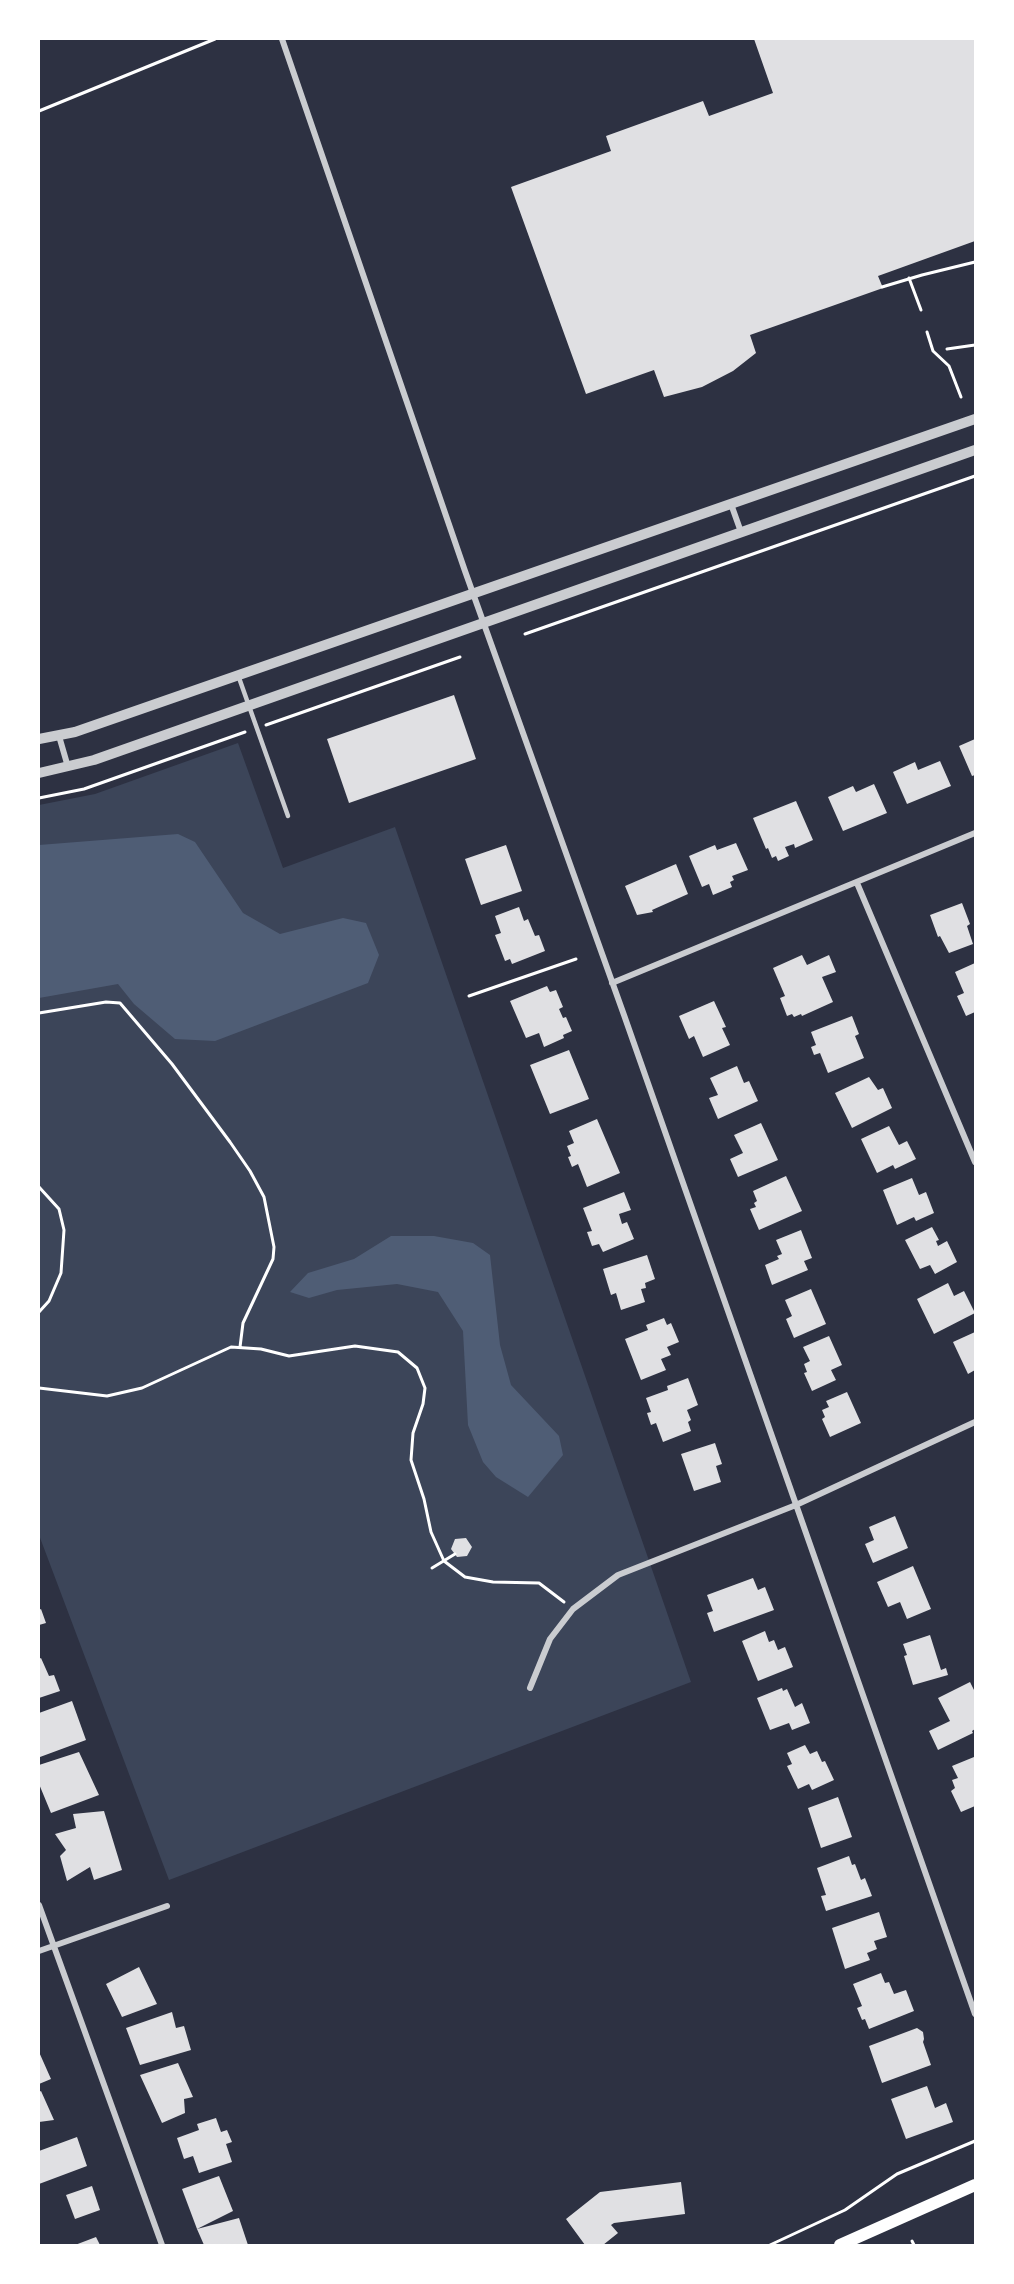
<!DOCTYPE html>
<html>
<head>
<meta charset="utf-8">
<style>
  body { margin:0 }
  #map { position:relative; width:1014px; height:2284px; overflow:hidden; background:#2d3142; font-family:Figtree,sans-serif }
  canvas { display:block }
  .frame { position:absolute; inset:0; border:40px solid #fff; pointer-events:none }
</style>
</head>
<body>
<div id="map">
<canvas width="1014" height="2284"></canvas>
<div class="frame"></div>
</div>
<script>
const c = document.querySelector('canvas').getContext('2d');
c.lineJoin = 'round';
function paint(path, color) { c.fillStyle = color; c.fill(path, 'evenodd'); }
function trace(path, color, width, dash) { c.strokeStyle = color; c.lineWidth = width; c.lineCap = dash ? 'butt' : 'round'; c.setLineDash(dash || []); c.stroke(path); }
paint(new Path2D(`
  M238 743 283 868 395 827 691 1682 169 1880 39 1535V805L95 794Z`), '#3c4559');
paint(new Path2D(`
  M178 834 195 842 243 913 280 934 343 918 366 923 379 955 368 983 215 1041 175 1039 134 1004 118 984 39 998V845Z
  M391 1236H434L473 1243 490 1255 500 1345 511 1385 559 1436 563 1455 528 1497 496 1477 483 1462 468 1425 463 1331 438 1292 397 1284 337 1290 309 1298 290 1292 308 1273 354 1259Z`), '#4f5d75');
paint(new Path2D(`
  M754 39H975V241L878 276 883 288 750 335 756 353 733 371 702 387 664 397 654 370 586 394 511 187 611 151 606 136 703 101 709 116 773 93Z
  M454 695 476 759 349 803 327 739Z
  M975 739V775L972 776 959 746Z
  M940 761 951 786 907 804 893 772 915 762 918 770Z
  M874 784 887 813 843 831 828 797 853 786 856 792Z
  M796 801 813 840 795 848 794 844 785 847 789 856 778 861 776 856 772 858 768 848 766 849 753 818Z
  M736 843 748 870 732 876 734 880 730 882 732 887 713 895 709 884 702 887 689 856 715 845 717 850Z
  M506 845 522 891 481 905 465 859Z
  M676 864 688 894 652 910 653 912 637 915 625 886Z
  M962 903 970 924 967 926 973 944 949 953 940 936 938 937 930 915Z
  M519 907 524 921 528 919 535 936 539 935 545 951 512 964 510 959 505 961 495 935 501 933 495 916Z
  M802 955 807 965 829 955 836 972 822 977 833 1002 802 1016 801 1014 794 1017 792 1014 787 1016 780 998 785 996 773 968Z
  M975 963V1012L966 1016 957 996 964 993 955 972Z
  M547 986 550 992 556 990 563 1007 559 1009 563 1018 566 1017 572 1031 563 1035 564 1038 544 1047 539 1033 526 1038 510 1001Z
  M714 1001 726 1027 722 1028 730 1045 703 1057 694 1036 689 1039 679 1016Z
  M852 1016 859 1034 855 1036 864 1058 828 1073 820 1053 814 1055 811 1047 816 1045 811 1032Z
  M569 1050 589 1099 550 1114 530 1065Z
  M737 1066 744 1083 749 1081 758 1101 718 1119 709 1098 718 1095 710 1078Z
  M869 1077 878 1090 883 1088 892 1108 852 1128 835 1093Z
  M597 1119 620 1173 587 1187 578 1164 572 1167 568 1157 571 1156 567 1146 574 1143 569 1131Z
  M761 1123 778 1160 738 1177 730 1159 743 1153 734 1135Z
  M889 1126 899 1145 907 1141 916 1159 895 1169 893 1165 877 1173 861 1139Z
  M786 1176 802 1211 759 1230 750 1209 756 1207 754 1203 757 1201 753 1191Z
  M912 1178 919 1195 926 1192 934 1213 916 1221 914 1217 897 1225 883 1190Z
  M624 1192 631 1210 619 1214 622 1224 627 1222 634 1239 603 1252 599 1244 592 1246 587 1232 592 1231 583 1208Z
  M932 1227 939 1240 936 1241 938 1246 947 1241 957 1262 935 1274 930 1265 920 1269 905 1240Z
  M801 1230 812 1258 804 1261 808 1270 772 1285 765 1265 779 1259 777 1256 782 1254 776 1240Z
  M647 1255 655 1279 645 1283 646 1288 641 1289 645 1302 621 1310 616 1293 611 1295 603 1269Z
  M948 1283 954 1296 964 1291 975 1313 934 1334 917 1299Z
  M811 1289 826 1324 794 1338 786 1319 792 1316 785 1300Z
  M664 1318 667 1325 671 1323 679 1342 667 1347 671 1355 661 1359 666 1370 641 1380 625 1339 648 1330 646 1325Z
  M975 1332V1370L968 1374 953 1342Z
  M829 1336 842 1365 831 1370 836 1380 812 1391 804 1373 807 1372 804 1364 810 1361 803 1347Z
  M688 1378 698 1405 687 1410 691 1420 688 1422 691 1431 663 1442 656 1423 651 1425 647 1413 651 1412 646 1398 668 1390 667 1386Z
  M847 1392 861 1423 830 1437 822 1419 825 1417 822 1410 829 1407 826 1401Z
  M715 1443 722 1464 716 1466 721 1482 694 1491 681 1454Z
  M895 1516 908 1548 873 1563 865 1544 874 1540 869 1527Z
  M466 1538 472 1547 467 1556 457 1557 451 1549 455 1539Z
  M913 1566 931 1609 907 1619 900 1602 888 1607 877 1582Z
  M753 1578 758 1590 765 1587 774 1610 714 1632 707 1613 713 1611 707 1595Z
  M41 1609 46 1623 39 1625V1610Z
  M765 1631 769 1642 774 1640 778 1650 785 1647 793 1667 758 1681 742 1641Z
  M930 1635 941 1670 946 1668 948 1675 913 1685 904 1656 907 1655 903 1644Z
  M41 1658 49 1676 54 1675 60 1691 39 1698V1659Z
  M970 1682 975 1692V1729L972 1731 973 1733 938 1750 929 1731 950 1721 938 1698Z
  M782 1688 783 1691 787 1689 795 1707 802 1703 810 1723 792 1730 789 1723 770 1730 757 1698Z
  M72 1701 86 1740 40 1757 39 1713Z
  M805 1745 810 1754 817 1751 822 1762 825 1761 834 1780 812 1790 809 1784 798 1789 787 1766 792 1764 787 1753Z
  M79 1752 99 1795 51 1813 39 1784V1765Z
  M974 1757 975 1806 961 1812 951 1791 955 1788 952 1780 958 1778 952 1766Z
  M838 1797 852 1837 821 1848 808 1808Z
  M104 1811 122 1870 94 1880 90 1867 67 1881 60 1856 66 1850 55 1834 76 1828 73 1814Z
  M849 1856 852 1865 855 1864 861 1880 865 1878 872 1896 826 1911 821 1896 826 1895 817 1868Z
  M879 1912 887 1937 874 1941 877 1949 867 1953 870 1960 845 1969 832 1928Z
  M139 1967 157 2004 122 2017 106 1984Z
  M881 1973 885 1983 889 1982 894 1994 906 1990 914 2011 869 2029 865 2019 862 2020 857 2008 862 2006 853 1984Z
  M172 2012 176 2028 184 2026 191 2050 140 2065 126 2028Z
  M917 2028 923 2032 924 2039 923 2042 931 2065 882 2083 869 2046Z
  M39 2052 51 2079 39 2084Z
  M178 2063 193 2097 184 2099 185 2113 162 2123 140 2075Z
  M927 2086 935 2108 946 2103 953 2122 906 2139 891 2099Z
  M41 2091 54 2120 39 2122V2092Z
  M216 2118 221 2132 227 2130 232 2142 226 2144 232 2162 199 2173 193 2156 184 2159 177 2138 199 2130 197 2124Z
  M77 2137 87 2166 39 2184V2151Z
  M219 2176 233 2211 197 2229 239 2218 248 2245H204L197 2229 182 2189Z
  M681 2182 685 2214 614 2223 611 2225 618 2233 603 2245H585L566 2219 600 2192Z
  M92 2186 100 2210 75 2219 66 2195Z
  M96 2237 100 2245H75Z`), '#e0e0e3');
trace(new Path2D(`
  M39 111 215 39
  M909 278 921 310
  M882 287 922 275 975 262
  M927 332 933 351 949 366 961 397
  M947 349 975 345
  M525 634 975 476
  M266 725 460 657
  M39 798 84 789 245 732
  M469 996 576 959
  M39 1013 106 1002 120 1003 172 1064 230 1142 250 1171 264 1197 274 1247 273 1259 243 1323 240 1347
  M39 1187 59 1209 64 1230 61 1273 49 1301 39 1312
  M39 1388 107 1396 142 1388 231 1347 261 1349 289 1356 355 1346 398 1352 417 1368 425 1388 423 1404 413 1433 411 1460 424 1499 431 1532 444 1561 465 1577 493 1582 539 1583 564 1602
  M432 1568 455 1554
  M912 2241 914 2245
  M770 2245 845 2210 897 2174 975 2141`), '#fff', 3);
trace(new Path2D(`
  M238 675 288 816`), '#caccd0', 4.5);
trace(new Path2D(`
  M282 39 465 571 624 1015 975 2014
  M731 504 741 532
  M59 736 68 767
  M857 883 975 1162
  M612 983 975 833
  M530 1688 550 1639 573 1609 618 1575 796 1505 975 1422
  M39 1905 162 2245
  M39 1951 167 1906`), '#caccd0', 6);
trace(new Path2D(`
  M39 739 75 732 975 419
  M39 773 94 760 975 450`), '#caccd0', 10);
trace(new Path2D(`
  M840 2245 975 2185`), '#fff', 12);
</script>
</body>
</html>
